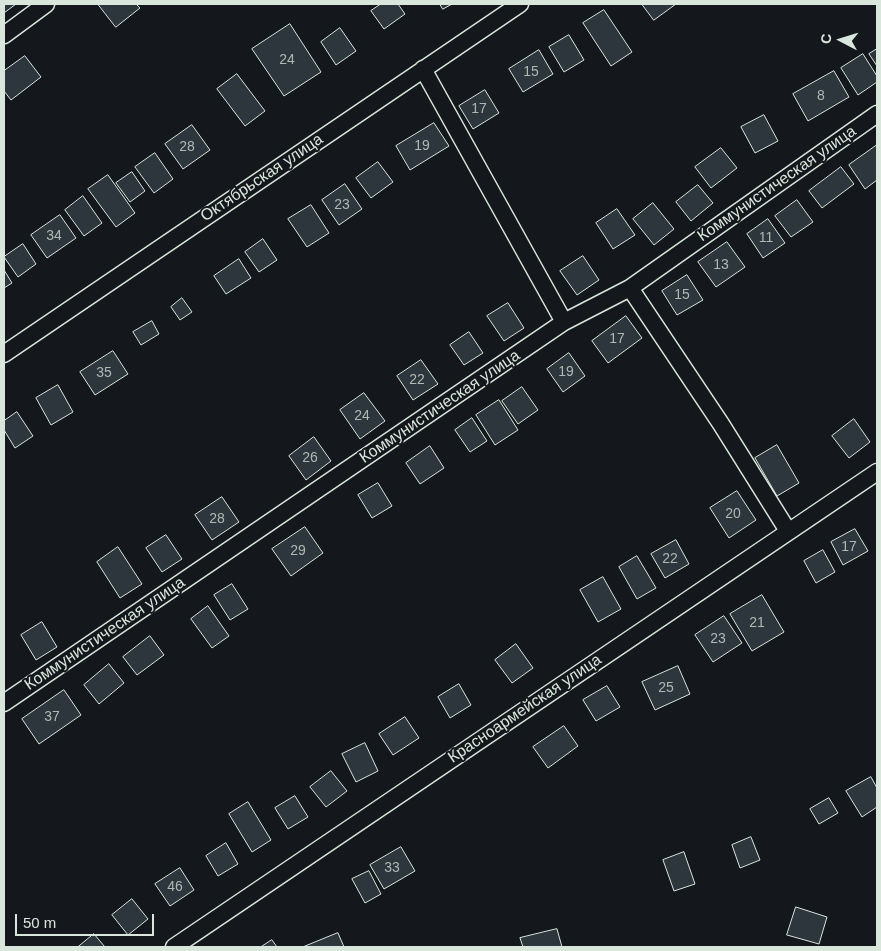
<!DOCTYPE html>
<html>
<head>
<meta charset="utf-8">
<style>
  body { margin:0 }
  #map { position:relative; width:881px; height:951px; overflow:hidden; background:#14181c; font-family:Helvetica,sans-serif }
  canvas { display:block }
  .frame { position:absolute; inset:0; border:5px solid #d8e6dc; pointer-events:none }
  .north { position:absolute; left:816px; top:15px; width:50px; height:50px; -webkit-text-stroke:4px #14181c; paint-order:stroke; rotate:275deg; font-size:14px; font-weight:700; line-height:20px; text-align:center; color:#d8e6dc }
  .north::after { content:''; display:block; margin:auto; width:18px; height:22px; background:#d8e6dc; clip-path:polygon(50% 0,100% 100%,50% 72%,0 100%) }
  .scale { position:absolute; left:15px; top:914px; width:139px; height:22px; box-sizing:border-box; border:2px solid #d8e6dc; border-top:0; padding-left:6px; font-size:15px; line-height:18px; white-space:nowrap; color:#d8e6dc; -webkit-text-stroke:4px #14181c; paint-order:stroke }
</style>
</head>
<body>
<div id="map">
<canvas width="881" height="951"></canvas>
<div class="frame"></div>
<div class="north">С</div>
<div class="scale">50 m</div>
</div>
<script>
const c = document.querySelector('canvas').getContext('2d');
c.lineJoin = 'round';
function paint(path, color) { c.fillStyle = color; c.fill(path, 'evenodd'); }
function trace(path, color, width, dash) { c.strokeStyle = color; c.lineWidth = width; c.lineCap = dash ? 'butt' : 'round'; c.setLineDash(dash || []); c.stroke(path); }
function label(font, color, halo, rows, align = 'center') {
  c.font = font + ' Helvetica,sans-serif'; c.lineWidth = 4; c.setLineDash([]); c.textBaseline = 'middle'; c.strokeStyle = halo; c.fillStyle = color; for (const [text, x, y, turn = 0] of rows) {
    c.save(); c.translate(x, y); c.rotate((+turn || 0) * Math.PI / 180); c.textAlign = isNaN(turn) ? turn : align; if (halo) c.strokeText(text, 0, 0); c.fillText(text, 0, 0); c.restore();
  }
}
const building = new Path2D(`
  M4 4H16L4 13Z
  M98 4H136L140 8 116 27Z
  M381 4H398L405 14 384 29 371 11Z
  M440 4H452L443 9Z
  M642 4H676L654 20Z
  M604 10 632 52 611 66 583 23Z
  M290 24 321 72 284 96 252 49Z
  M340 28 356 51 336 65 321 42Z
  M569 35 584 60 564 72 549 47Z
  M877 49V66L869 54Z
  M539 50 553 74 523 92 509 69Z
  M863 54 877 76V82L858 95 841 68Z
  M25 56 41 77 11 100 4 91V71Z
  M834 71 849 97 808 121 793 94Z
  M237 74 265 111 245 126 217 89Z
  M485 90 499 113 473 129 459 106Z
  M764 115 778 141 755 153 741 127Z
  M434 123 449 146 410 170 396 146Z
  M192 125 210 150 183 169 165 144Z
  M877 145V180L865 189 849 165Z
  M721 148 737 168 711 188 695 167Z
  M155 153 173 179 154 193 135 167Z
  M378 162 393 182 371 198 356 178Z
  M841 167 854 184 822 208 809 191Z
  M132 172 145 191 130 202 116 183Z
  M108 175 135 213 116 227 88 189Z
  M345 184 362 209 339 225 322 200Z
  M698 185 713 203 691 221 676 202Z
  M83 196 102 223 84 236 65 210Z
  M797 200 813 222 791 237 775 216Z
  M653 203 674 229 654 245 633 219Z
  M311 205 329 233 307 247 288 219Z
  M617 209 635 235 613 249 596 223Z
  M60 215 76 238 47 258 31 235Z
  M768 219 785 243 763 258 747 234Z
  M263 239 277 260 259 272 245 252Z
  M727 242 745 267 716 287 698 262Z
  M23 244 36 264 18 277 4 257Z
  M583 256 599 280 577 295 560 271Z
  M239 259 251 278 226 294 214 276Z
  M4 270 12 283 4 288Z
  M687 275 703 300 677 315 662 291Z
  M182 298 192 312 180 320 171 307Z
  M508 303 524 328 504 341 487 316Z
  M626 316 642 338 608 363 592 341Z
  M152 321 159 334 141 345 133 332Z
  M469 332 483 353 464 365 450 345Z
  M113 351 128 374 95 395 80 372Z
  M569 353 585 376 563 392 547 369Z
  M421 360 438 384 413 400 397 376Z
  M58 385 73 412 51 425 36 398Z
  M522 387 538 410 518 424 502 401Z
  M364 393 385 421 360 439 340 410Z
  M499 400 518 430 495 445 476 415Z
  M17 412 33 436 15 448 4 430V421Z
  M472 418 487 441 470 452 455 430Z
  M854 419 870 442 849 458 832 436Z
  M314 437 331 461 306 480 289 456Z
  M777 445 799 483 777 496 755 458Z
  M430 446 444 468 420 484 406 463Z
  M378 483 392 506 372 518 358 495Z
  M737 491 756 520 729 538 710 508Z
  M222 497 239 522 212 540 195 515Z
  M305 527 323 553 291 576 272 549Z
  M855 529 868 551 843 565 831 542Z
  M166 535 182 559 162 572 146 548Z
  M676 540 689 564 665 578 651 554Z
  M118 547 142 584 120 598 97 562Z
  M823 550 835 572 816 583 804 561Z
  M637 556 656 588 637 599 619 567Z
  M603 577 621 609 598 622 580 590Z
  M232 584 248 609 230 620 214 595Z
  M762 595 784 632 752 651 730 614Z
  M208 606 229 636 212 648 191 619Z
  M724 616 742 643 713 662 695 635Z
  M42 622 57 647 36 660 21 635Z
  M150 636 164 655 137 675 123 657Z
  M516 644 533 668 512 683 495 660Z
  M109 664 124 683 99 704 84 685Z
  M678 666 690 694 655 710 642 682Z
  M459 684 471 705 450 718 438 697Z
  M607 686 620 707 596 721 583 700Z
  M64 690 81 715 39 744 22 719Z
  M405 717 419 738 393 755 379 734Z
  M564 726 578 746 548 768 533 747Z
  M365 743 378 771 356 782 342 754Z
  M331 771 347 791 326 807 310 787Z
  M871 777 877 788V807L862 817 846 791Z
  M295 796 308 817 288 829 275 808Z
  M829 798 838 813 819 824 810 809Z
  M248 802 271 840 252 852 229 814Z
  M751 837 760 860 740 868 732 845Z
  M226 843 238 864 218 876 206 856Z
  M401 847 415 871 384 889 370 865Z
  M684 852 695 884 674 891 663 860Z
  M180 868 194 890 170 906 155 884Z
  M369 871 381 894 365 903 352 879Z
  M132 899 148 919 128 935 112 915Z
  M796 907 827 917 819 944 787 935Z
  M557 929 562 947H523L520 938Z
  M338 933 344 947H303Z
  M94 934 105 947H78Z
  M272 940 277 947H261Z`);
paint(building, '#2c363c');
trace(building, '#d8e6dc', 1);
const street = new Path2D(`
  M4 35 46 4
  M423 69 564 322
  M630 288 721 424 788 531
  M4 354 520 4
  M4 703 564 322 630 288 877 114
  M174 947 877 472`);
trace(street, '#d8e6dc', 19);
trace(street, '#14181c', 16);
label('14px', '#adbab4', null, [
  ["24",287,60],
  ["15",531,72],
  ["8",821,96],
  ["17",479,109],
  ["19",422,146],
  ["28",187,147],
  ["23",342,205],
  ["34",54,236],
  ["11",766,238],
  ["13",721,265],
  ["15",682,295],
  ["17",617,339],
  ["19",566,372],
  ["35",104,373],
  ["22",417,380],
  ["24",362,416],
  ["26",310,458],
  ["20",733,514],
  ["28",217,519],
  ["17",849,547],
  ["29",298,551],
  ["22",670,559],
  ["21",757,623],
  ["23",718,639],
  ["25",666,688],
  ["37",52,717],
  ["33",392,868],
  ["46",175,887]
]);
label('16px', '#d8e6dc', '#14181c', [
  ["Октябрьская улица",262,178,-34],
  ["Коммунистическая улица",777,184,-35],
  ["Коммунистическая улица",440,407,-34],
  ["Коммунистическая улица",105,634,-34],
  ["Красноармейская улица",525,709,-34]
]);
</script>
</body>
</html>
